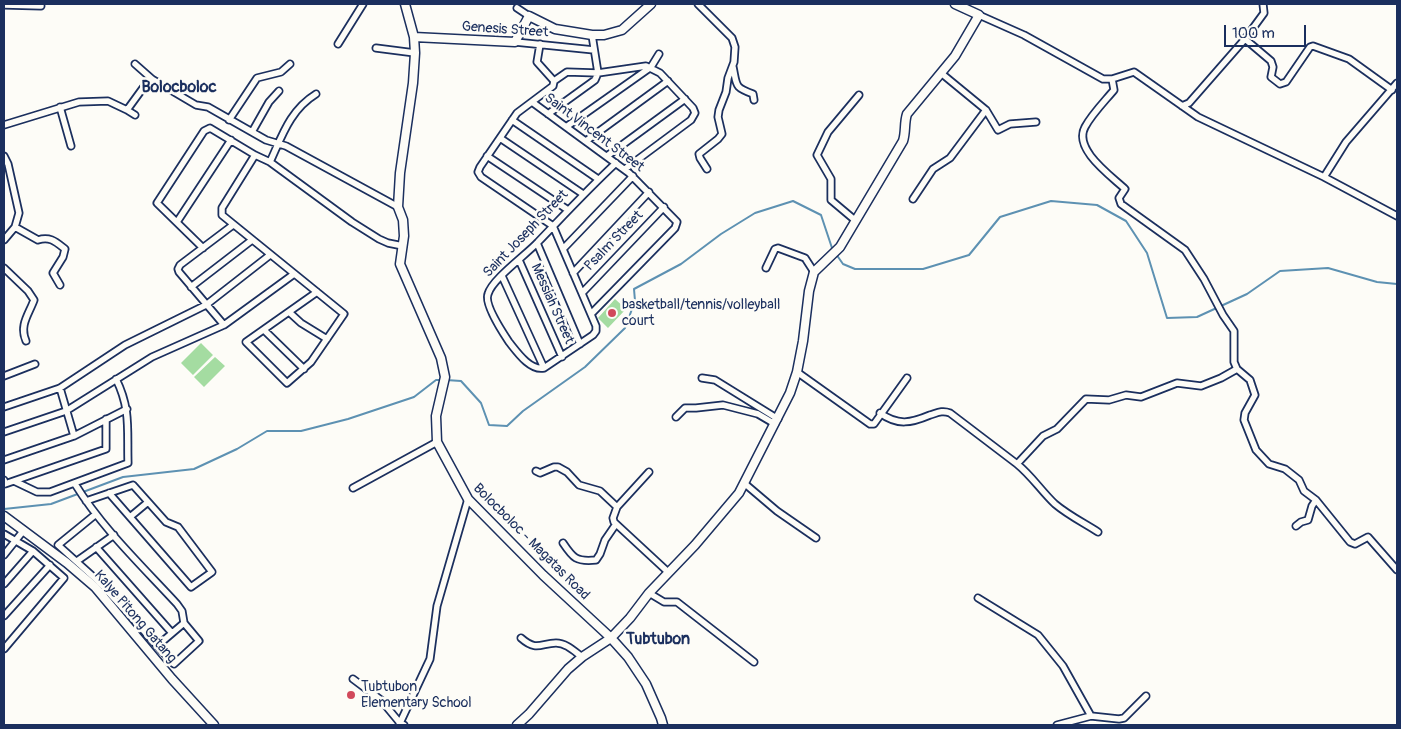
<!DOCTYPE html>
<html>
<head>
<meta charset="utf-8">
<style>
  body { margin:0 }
  #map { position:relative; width:1401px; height:729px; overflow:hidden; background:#fdfcf7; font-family:Pangolin,sans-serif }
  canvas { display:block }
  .frame { position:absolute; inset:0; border:5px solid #1b2f5e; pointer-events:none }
  .scale { position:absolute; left:1224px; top:25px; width:82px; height:22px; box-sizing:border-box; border:2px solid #1b2f5e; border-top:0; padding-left:6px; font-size:15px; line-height:18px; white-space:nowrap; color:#1b2f5e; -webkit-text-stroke:4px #fdfcf7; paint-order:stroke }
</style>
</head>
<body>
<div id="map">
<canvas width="1401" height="729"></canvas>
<div class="frame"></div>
<div class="scale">100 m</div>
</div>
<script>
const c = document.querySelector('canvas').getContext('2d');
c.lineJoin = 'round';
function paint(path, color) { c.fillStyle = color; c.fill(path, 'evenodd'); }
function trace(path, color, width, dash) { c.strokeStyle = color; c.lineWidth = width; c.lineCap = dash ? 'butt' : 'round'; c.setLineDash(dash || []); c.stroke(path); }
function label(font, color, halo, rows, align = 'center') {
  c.font = font + ' Pangolin,sans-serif'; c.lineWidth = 5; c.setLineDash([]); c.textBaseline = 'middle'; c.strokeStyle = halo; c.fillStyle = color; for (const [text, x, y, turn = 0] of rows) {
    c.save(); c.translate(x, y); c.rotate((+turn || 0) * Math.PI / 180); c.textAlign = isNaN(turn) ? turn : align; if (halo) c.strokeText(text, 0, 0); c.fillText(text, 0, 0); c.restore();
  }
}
paint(new Path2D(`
  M615 299 626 309 608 328 598 318Z
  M201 343 213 355 193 375 181 363Z
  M215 357 225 366 204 387 194 377Z`), '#a4dca1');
trace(new Path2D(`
  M836 254 843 264 855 269H923L969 255 1000 217 1051 201 1097 205 1126 221 1147 253 1167 318 1197 317 1247 294 1280 271 1328 268 1377 282 1397 284
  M446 380 461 381 481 403 489 425 507 426 523 411 585 367 625 328 635 301 634 289 681 264 721 234 755 213 793 201 821 215 833 251
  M4 509 51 504 123 477 194 469 237 449 267 431H301L348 419 414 397 436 380H442`), '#5d91b2', 2);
const minor = new Path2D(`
  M698 4 732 38 735 47 734 62 728 78 726 92 719 110 718 117 722 134 718 139 699 154 700 158 707 169
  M4 5 41 6
  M517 8 529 16
  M979 15 1024 35 1103 79H1112L1134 72 1198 117 1324 177 1397 216
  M1245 39 1271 61 1273 67 1271 77 1280 84 1286 82 1310 47 1313 46 1349 59 1392 90
  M515 42 594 50
  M338 44 363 4
  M540 44 537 62 554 81
  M376 48 415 53
  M135 64 152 79 196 105 208 107 266 140 286 146 398 207
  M733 67C737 86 734 87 753 94L754 100
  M941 73 986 110 998 130 1010 124 1036 122
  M1112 79 1114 90C1104 102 1092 114 1085 127 1073 149 1110 175 1125 189L1119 198 1121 204 1185 250 1204 279 1223 315 1234 331V362L1237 369 1250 380 1255 395 1245 413 1244 420 1256 450 1269 464 1285 469 1299 480 1304 491 1316 500 1350 542 1355 544 1368 537 1397 570
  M554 81 553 86 517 113 480 167 478 172 481 177 553 226 596 326V331L593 335 544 368C530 371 517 352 509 342 503 333 484 304 488 294 492 279 527 254 538 242 564 215 589 188 616 163
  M554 81 567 72 598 73 646 66 660 73 693 108 695 113 691 120 625 169
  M532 102 629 173 677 222 675 228 591 314
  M1182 106 1189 103 1245 39 1264 13 1263 4
  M60 107 71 146
  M127 110 135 115
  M548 114 595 80 598 73 592 35
  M229 120 257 78 281 72 290 64
  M512 120 598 179
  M4 125 79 102 108 101 127 110 143 88 152 79
  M566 127 651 67 659 54
  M252 132 269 102 279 91
  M500 138 583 194
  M586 141 668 81
  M255 155 222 208V215L344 314 311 362 287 383 246 342 317 292
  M4 156 8 164 19 213 15 227 38 240C50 236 56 242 65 249L63 257 53 273 60 285
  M487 156 568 210
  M607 156 685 99
  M270 162C282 136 290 110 316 94
  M1324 177 1346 142 1397 83
  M913 199 933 169 950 158 986 110
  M856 221 831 200V179L817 155 828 132 859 95
  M177 222 231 140
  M4 240 15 227
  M537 243 580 344
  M203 248 157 203 204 131 210 128 255 155 270 162 352 222 379 239 388 243 403 246
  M563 249 633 176
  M519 260 562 357
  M4 268 28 291 34 300C29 314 19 325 26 341
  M766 268 775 249 778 248 805 258 814 272
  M573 273 649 192
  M502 276 544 368
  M191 287 252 240
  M582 293 664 207
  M289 312 301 323 327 339
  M224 325 179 272 178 269 180 265 233 225
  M264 330 304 369
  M797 372 870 424H874L907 378
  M4 376 35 364
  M702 378 715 380 778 419
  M60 388 74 436
  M4 407 60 388 125 345 206 305 270 255
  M880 413C898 426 911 423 930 415 937 413 942 410 950 413L1017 464 1043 436 1057 429 1086 399 1109 400 1126 395 1141 397 1177 383 1201 386 1221 378 1237 369
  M676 417 685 408H696L723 405 758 414 775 424
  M4 432 66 411 152 357 224 325 294 274
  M4 460 74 436 127 409
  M1017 464C1032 476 1042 492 1055 504 1068 515 1084 523 1098 532
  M536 471 540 473 554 467H558L567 472 579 485 600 491 617 507 613 518 614 522 668 572
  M4 480 5 484 106 449V419
  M14 481 37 492H50L128 463C127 430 131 409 116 379
  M744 483 777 511 816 538
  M75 484C102 528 142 566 177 604L182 611 184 623 199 641 174 664 98 581 58 545 96 514
  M353 488 437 442
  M86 501 133 485 166 522 178 527 212 572 191 587 109 493
  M617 507 649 472
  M130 517 148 502
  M1296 526 1301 522 1308 520 1312 506 1316 500
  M4 534 33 551 64 578 4 649
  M563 543C573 558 576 562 596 560L600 554 605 540 616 524
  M96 547 172 633
  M4 555 24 530
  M77 561 114 535
  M4 584 33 551
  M649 593 664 602H677L754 662
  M978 598 1038 635 1063 666 1091 716
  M4 616 50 565
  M521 638C537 652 541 643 556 643 566 643 574 651 582 657
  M157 646 184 623
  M353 679 381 700 400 723 404 725
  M399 725 430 659 437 606 468 499
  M1057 725 1091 716 1119 719 1124 718 1146 696`);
const tertiary = new Path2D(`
  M405 4 414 37 415 53 413 83 400 173 398 207 403 220 404 236 400 264 441 358 445 377 436 416 437 442 468 499 543 575 611 638 628 657 646 684 661 718 663 725
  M414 37 515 42 529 16 555 29 592 35H604L622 30 651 4
  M4 516 67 563 95 587 172 679 214 725
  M517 725 529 714 568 669 582 657 611 638 630 618 649 593 695 545 739 493 790 393 797 372 803 341 809 291 814 272 840 247 903 141C906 132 904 123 907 114L955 56 979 15 955 4`);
trace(minor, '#1b2f5e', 9);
trace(tertiary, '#1b2f5e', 11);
trace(minor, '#fdfcf7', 5.5);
trace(tertiary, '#fdfcf7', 8);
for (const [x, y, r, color] of [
  [612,313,5,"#d1495b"],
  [351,695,5,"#d1495b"]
]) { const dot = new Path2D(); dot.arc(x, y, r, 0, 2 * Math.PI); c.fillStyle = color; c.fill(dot); trace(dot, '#fdfcf7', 2); }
label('14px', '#1b2f5e', '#fdfcf7', [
  ["Genesis Street",505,30,4],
  ["Saint Vincent Street",594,133,37],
  ["Saint Joseph Street",526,234,-46],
  ["Psalm Street",614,241,-46],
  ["Messiah Street",552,304,66],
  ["Bolocboloc - Magatas Road",531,542,45],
  ["Kalye Pitong Gatang",135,617,49]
]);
label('14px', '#1b2f5e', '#fdfcf7', [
  ["basketball/tennis/volleyball",622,305],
  ["court",622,321],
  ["Tubtubon",361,687],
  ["Elementary School",361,703]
], 'left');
label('bold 16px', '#1b2f5e', '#fdfcf7', [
  ["Bolocboloc",179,88],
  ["Tubtubon",658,640]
]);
</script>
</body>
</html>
